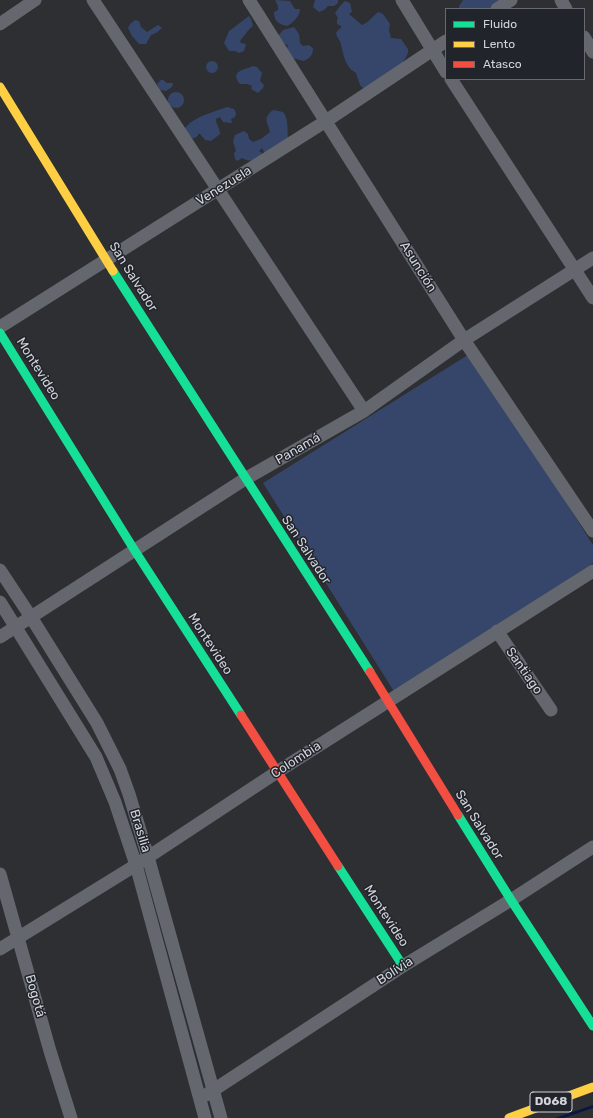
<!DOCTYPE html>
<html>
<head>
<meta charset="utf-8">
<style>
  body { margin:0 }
  #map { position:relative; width:593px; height:1118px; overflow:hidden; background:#2d2f32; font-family:Rubik,sans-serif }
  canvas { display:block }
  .legend { position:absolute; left:445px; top:8px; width:140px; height:72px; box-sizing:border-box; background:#21242b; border:1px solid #676a71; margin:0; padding:5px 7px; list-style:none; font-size:12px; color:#d1d4d9 }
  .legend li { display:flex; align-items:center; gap:8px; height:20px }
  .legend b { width:20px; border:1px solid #676a71 }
</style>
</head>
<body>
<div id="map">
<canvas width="593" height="1118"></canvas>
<ul class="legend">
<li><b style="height:5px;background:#16e098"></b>Fluido</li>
<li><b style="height:5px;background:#ffcf43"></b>Lento</li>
<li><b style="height:5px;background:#f24e42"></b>Atasco</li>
</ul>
</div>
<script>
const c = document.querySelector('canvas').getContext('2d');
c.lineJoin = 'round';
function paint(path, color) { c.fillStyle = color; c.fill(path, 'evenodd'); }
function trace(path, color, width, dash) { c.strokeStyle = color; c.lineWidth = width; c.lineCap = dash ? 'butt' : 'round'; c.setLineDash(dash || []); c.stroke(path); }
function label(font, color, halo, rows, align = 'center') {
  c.font = font + ' Rubik,sans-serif'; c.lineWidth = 3; c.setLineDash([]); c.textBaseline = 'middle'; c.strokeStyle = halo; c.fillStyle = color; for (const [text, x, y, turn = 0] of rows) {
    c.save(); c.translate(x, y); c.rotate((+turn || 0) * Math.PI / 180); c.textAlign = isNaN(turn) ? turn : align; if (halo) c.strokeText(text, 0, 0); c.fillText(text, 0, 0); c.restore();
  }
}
paint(new Path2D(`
  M275 0 290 1 295 9H300C300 16 293 23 287 26 278 24 274 21 274 12L278 10V6Z
  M315 0H338V3L334 6H328L324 10 319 12 313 7Z
  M463 0H506L499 9H459V6Z
  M345 1 350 3 352 12 349 14 362 25C368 23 373 16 378 12L383 14 390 24 389 30 391 38 401 39 408 49V53L405 59 399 67 383 75 380 86 364 89 360 85 356 73C345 67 344 56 341 45 341 41 337 38 336 33L338 30 341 28V26L337 24V20L338 18 335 13 340 6Z
  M249 16 251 19 253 26C247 31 245 35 240 41L241 43 246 44 244 51 239 53 235 51H229L224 43 229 31Z
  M135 20 139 21 141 27 147 32 158 25 162 28 156 33 151 35 146 44H139L132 36 128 28 130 24Z
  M294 27 299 34 300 43 303 46 309 45 313 48C313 55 310 58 304 61L292 58 287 48 288 45 283 44 278 36 283 30Z
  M206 67a6 6 0 1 1 12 0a6 6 0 1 1-12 0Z
  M253 66 257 67 262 73 260 81 264 85 263 88 258 93 251 89 252 86 247 84H240C229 71 244 70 253 66Z
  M161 80H163L167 83H173L172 87 166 91 160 90 157 84Z
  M168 100a8 8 0 1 1 16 0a8 8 0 1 1-16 0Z
  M227 107 234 109 236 113 235 117 231 119 232 123 223 122 220 117 216 119C216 125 220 128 220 134L211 141 205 140 200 134H198V136L190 140 184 129C196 115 212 113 227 107Z
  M273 110 283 112C289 119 287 130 288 138L267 153 264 152 262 148 259 151 262 153C257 162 250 162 242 158L237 161 235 159 234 153 236 151 233 141 235 135 244 131 248 134 249 139 253 142 261 139 270 132C268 122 262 119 273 110Z
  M471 353 593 545V563L395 693 263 483Z`), '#36466a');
paint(new Path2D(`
  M593 1105V1108L564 1118H555Z`), '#0a183f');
trace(new Path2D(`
  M93 0 364 411
  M249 0 464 340 593 531
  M402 0 446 72
  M561 0 566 9
  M497 9 511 0
  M0 24 35 0
  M584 37 593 52
  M451 79 593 298
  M0 327 326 121 446 41
  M0 570 31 617 97 723 120 769 129 794 148 857 221 1118
  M0 602 96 757 115 802 136 865 205 1118
  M497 631 551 710
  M0 637 245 479 364 411 464 340 593 258
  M0 874 50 1051 71 1118
  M0 949 136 865 277 772 593 571
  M206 1095 403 966 511 900 593 847`), '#64676e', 13);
trace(new Path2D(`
  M113 271 370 672
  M0 333 135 551 241 715
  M458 815 511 900 593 1026
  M338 866 403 966`), '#16e098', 9);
trace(new Path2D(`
  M0 87 113 271
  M509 1118 593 1087`), '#ffcf43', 9);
trace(new Path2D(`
  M370 672 458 815
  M241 715 338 866`), '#f24e42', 9);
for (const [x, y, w] of [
  [551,1102,42]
]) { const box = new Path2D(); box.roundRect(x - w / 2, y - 10, w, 20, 3); c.fillStyle = '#21242b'; c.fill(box); trace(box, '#d1d4d9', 1); }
label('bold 12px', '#d1d4d9', null, [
  ["D068",551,1102]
]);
label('13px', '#d1d4d9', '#21242b', [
  ["Venezuela",224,186,-32],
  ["Asunción",418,267,58],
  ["San Salvador",133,277,58],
  ["Montevideo",38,369,58],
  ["Panamá",298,449,-30],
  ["San Salvador",306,550,57],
  ["Montevideo",210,644,57],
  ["Santiago",524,671,55],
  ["Colombia",296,760,-33],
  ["San Salvador",479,825,58],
  ["Brasilia",140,831,73],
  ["Montevideo",386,916,57],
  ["Bolívia",395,971,-33],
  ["Bogotá",35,996,74]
]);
</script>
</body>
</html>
